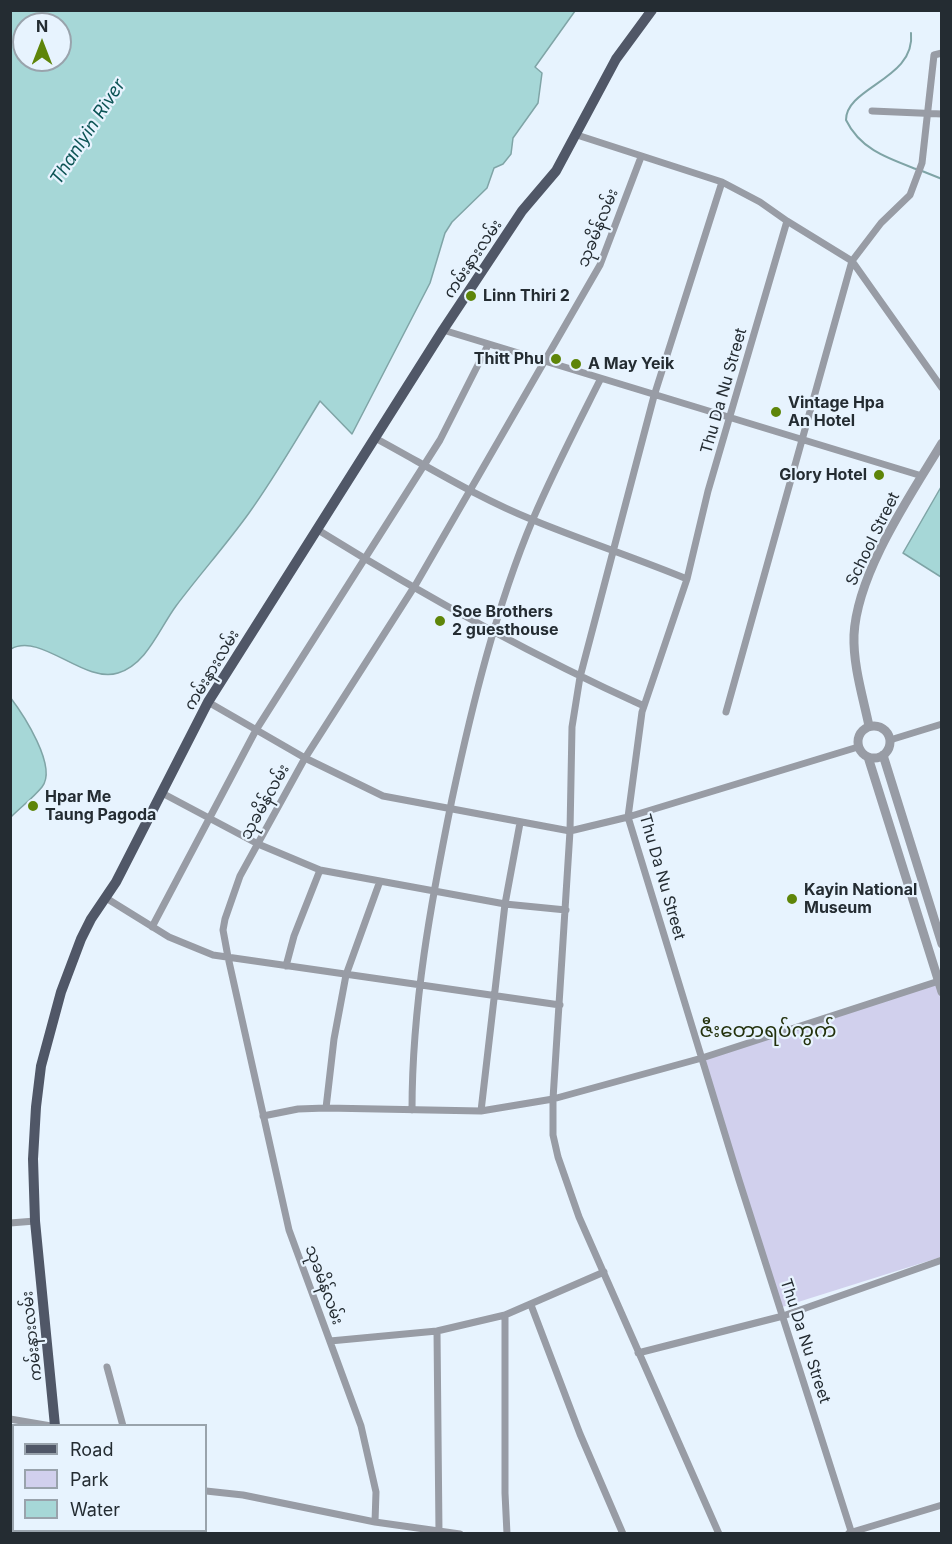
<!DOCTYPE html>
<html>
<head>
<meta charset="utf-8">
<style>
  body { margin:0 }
  #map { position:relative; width:952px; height:1544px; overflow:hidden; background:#e7f3fe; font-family:Inter,sans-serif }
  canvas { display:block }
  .frame { position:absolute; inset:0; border:12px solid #242c32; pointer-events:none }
  .legend { position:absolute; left:12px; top:1424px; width:195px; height:108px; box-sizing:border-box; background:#e7f3fe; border:2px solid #99a3ac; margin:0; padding:8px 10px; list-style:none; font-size:18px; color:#242c32 }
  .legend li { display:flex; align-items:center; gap:12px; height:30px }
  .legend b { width:30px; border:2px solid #99a3ac }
  .north { position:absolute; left:12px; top:12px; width:60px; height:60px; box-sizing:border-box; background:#e7f3fe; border:2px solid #99a3ac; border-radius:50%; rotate:0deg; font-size:16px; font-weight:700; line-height:24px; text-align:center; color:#242c32 }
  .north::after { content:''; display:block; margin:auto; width:21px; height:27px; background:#5e8509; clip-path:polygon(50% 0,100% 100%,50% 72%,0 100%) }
</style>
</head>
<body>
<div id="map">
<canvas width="952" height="1544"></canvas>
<div class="frame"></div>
<ul class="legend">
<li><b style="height:8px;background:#505767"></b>Road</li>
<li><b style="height:16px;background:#d1d0ed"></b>Park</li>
<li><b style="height:16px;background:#a6d7d7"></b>Water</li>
</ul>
<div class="north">N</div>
</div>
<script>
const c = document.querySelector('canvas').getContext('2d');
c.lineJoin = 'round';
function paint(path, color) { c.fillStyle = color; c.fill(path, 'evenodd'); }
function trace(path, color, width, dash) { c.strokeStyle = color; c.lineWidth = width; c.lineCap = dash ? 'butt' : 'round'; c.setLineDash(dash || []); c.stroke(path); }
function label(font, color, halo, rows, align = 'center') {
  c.font = font + ' Inter,"Noto Sans Myanmar",sans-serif'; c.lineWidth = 4.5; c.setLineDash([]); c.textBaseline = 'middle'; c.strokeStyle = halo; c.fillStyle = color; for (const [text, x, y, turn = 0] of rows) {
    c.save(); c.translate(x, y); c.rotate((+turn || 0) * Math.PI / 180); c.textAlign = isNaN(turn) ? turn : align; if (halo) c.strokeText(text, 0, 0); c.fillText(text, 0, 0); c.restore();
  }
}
paint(new Path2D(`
  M938 981 942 992 941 1257 779 1308 702 1058Z`), '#d1d0ed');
const water = new Path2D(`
  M11 10 575 11 535 67 542 73 538 103 513 138 511 154 503 164 494 168 487 188 452 222 445 233 430 283 352 434 320 401C297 438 275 477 249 513 226 545 200 574 176 606 159 629 147 664 118 673 84 684 41 632 11 649ZM24 24H60V60H24Z
  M941 487V577L903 553Z
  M10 697C23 714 58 767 42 787 33 798 21 807 11 817Z`);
paint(water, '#a6d7d7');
trace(water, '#7fa4a6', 1.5);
trace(new Path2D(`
  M911 33C916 79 846 87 846 120 860 149 887 158 916 169
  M922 171 942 179`), '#7fa4a6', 2);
trace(new Path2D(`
  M872 111 942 114
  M577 135 722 182 760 202 787 221 852 261 942 388
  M787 221 708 491 687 579 642 712 628 817 739 1180 852 1534
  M443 330 922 476
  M375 438C427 466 478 498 533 520 584 541 636 558 687 579
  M318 530C423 595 531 655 644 706
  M208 702 305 758 383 796 570 831 628 817 858 747
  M726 712 852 261 881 223 910 195 922 163 934 55 942 53
  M890 740 942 724
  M162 793 258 844 320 870 505 904 566 910
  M106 898 169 937 213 955 560 1005
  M152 927 256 730 440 440 488 345
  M286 966 294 936 320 870
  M326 1108 334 1039 346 975 380 881
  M412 1110C412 1005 431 902 452 799 472 706 496 607 533 519 553 472 577 426 600 380
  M481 1111 505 904 520 823
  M263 1116 298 1109 326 1108 481 1111 553 1099 702 1058 942 980
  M10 1223 35 1221
  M531 1305 580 1434 623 1534
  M505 1315V1493L507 1534
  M437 1331 439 1533
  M330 1341 437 1331 505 1315 604 1272
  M638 1353 783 1316 942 1260
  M107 1367 123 1426
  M10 1419 51 1426
  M206 1491 243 1495 375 1522 460 1534
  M375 1522 376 1492 361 1426 289 1230 228 957 223 930 225 919 240 876 305 758 416 584 600 265 641 157
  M153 1530 154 1534
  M849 1533 942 1505
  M719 1534 579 1217 558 1157 553 1135V1099L570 831 572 727 580 677 654 396 722 182`), '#989ca5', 7);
trace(new Path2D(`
  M858 742a16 16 0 1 1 32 0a16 16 0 1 1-32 0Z
  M869 726C863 697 853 666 854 635 857 573 910 496 942 443
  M883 755 942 944
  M868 757 942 992`), '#989ca5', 9);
trace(new Path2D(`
  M55 1426 35 1221 33 1159 36 1107 41 1066 61 992 81 939 91 919 116 882 208 702 443 330 522 211 556 171 616 59 652 10
  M62 1530V1534`), '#505767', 10);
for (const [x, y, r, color] of [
  [471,296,6,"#5e8509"],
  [556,359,6,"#5e8509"],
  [576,364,6,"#5e8509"],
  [776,412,6,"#5e8509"],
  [879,475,6,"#5e8509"],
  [440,621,6,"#5e8509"],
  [33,806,6,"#5e8509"],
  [792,899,6,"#5e8509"]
]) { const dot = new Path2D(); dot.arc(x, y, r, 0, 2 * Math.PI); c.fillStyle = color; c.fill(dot); trace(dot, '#e7f3fe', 2); }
label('16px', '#242c32', '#e7f3fe', [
  ["သုခမိန်လမ်း",598,228,-68],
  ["ကမ်းနားလမ်း",473,259,-56],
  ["Thu Da Nu Street",724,391,-74],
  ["School Street",873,539,-64],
  ["ကမ်းနားလမ်း",212,670,-59],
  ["သုခမိန်လမ်း",265,802,-61],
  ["Thu Da Nu Street",662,877,74],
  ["သုခမိန်လမ်း",324,1285,70],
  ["ကမ်းနားလမ်း",32,1336,-96],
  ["Thu Da Nu Street",805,1341,72]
]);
label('bold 16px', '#242c32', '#e7f3fe', [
  ["Linn Thiri 2",483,296],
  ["Thitt Phu",544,359,"right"],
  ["A May Yeik",588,364],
  ["Vintage Hpa",788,403],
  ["An Hotel",788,421],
  ["Glory Hotel",867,475,"right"],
  ["Soe Brothers",452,612],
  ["2 guesthouse",452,630],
  ["Hpar Me",45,797],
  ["Taung Pagoda",45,815],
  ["Kayin National",804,890],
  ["Museum",804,908]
], 'left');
label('italic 18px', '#0b5354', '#e7f3fe', [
  ["Thanlyin River",88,132,-57]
]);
label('20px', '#23310c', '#e7f3fe', [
  ["ဇီးတောရပ်ကွက်",768,1031]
]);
</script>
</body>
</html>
